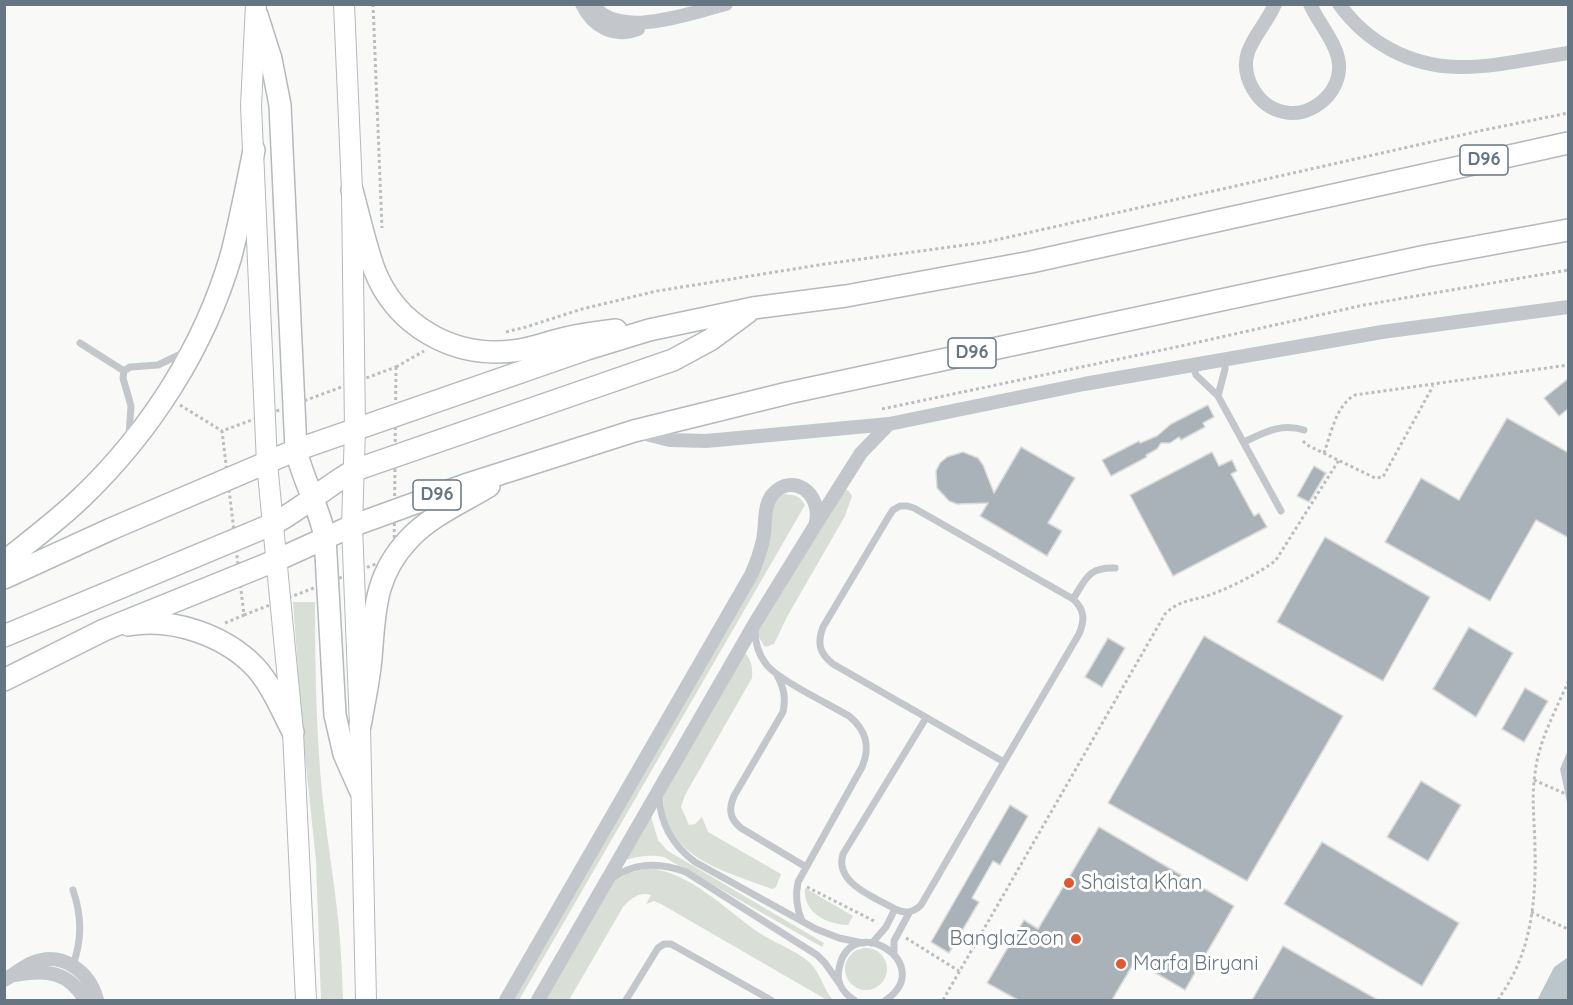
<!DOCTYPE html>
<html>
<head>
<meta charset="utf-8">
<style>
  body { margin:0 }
  #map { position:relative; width:1573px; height:1005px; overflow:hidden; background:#f9f9f7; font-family:Quicksand,sans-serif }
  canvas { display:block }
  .frame { position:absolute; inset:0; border:6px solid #657582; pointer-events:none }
</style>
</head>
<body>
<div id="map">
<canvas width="1573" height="1005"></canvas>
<div class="frame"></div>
</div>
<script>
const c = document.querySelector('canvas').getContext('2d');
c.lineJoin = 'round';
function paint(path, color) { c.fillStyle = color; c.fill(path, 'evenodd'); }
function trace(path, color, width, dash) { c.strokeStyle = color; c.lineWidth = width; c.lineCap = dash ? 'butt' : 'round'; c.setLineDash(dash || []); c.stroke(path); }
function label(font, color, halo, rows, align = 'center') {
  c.font = font + ' Quicksand,sans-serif'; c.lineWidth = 6; c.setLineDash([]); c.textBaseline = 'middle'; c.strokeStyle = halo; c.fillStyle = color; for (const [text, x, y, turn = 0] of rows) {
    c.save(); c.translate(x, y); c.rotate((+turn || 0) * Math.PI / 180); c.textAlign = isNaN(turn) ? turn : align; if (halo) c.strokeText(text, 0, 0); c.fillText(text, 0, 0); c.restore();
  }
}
paint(new Path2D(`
  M838 486 849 491 852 496 845 516 788 615 774 644 765 647 758 636 759 625Z
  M785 494C795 495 800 496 805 505L519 1000H508L753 575 773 499Z
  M293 602H315C315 661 316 722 321 781 325 827 333 872 338 918 341 945 342 973 343 1000H321L316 861 302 727Z
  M741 649C751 658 753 665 752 678L685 795 681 807 689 825 695 824 702 817 708 832 781 874 776 887 772 889C725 871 664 858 663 797Z
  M650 813 658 840 668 851 824 943 822 947 664 857C647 854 635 857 619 862Z
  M648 868C692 873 723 908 758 932 774 943 794 949 809 962 821 973 823 989 833 1000H827L661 904 654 901 646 904 651 895C640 891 630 899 623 907L569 1000H541L614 881 629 873Z
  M805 888 853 916 848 925C826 924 803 913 805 888Z
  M845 969a21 21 0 1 1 42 0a21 21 0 1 1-42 0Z`), '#d9ded6');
paint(new Path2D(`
  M1568 750V807L1560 769Z
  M1568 957V1000H1537L1554 967Z`), '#bac6ca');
paint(new Path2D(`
  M1568 954V957L1554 967 1537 1000H1534L1552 966Z`), '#f9f9f7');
const building = new Path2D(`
  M1569 378V408L1559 416 1544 398Z
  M1208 405 1214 417 1203 423 1205 427 1181 440 1179 437 1170 443H1161L1157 449 1146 455 1147 457 1111 476 1102 460 1139 441 1140 443 1157 436 1171 424Z
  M1507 418 1569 453V538L1536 520 1490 601 1385 542 1421 478 1459 500Z
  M1021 447 1075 478 1048 523 1062 531 1047 556 980 516 988 503 957 504 949 501 937 488 936 471 940 463 947 457 963 452 978 458 983 465 994 493Z
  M1212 452 1219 466 1232 460 1237 471 1231 474 1254 516 1259 513 1267 527 1173 576 1130 495Z
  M1314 466 1326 473 1309 502 1297 496Z
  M1325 537 1430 597 1383 681 1277 622Z
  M1469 627 1513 653 1476 717 1433 689Z
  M1204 636 1343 716 1247 881 1108 803Z
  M1108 638 1125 648 1102 687 1085 677Z
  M1525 688 1548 701 1524 742 1502 729Z
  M1421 781 1461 805 1428 861 1387 837Z
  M1010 805 1028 816 1000 865 993 861 972 898 979 902 949 953 931 942Z
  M1099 827 1234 906 1185 990 1135 961 1112 1000H1018L987 983 1024 920 1038 929Z
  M1322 842 1459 923 1422 986 1284 904Z
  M1283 946 1378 1000H1252Z`);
paint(building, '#a9b2b8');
trace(building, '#dbdbd9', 1.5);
const secondary = new Path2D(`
  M256 4 251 106 267 463 293 732 306 1000
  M344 4 352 190 355 429 352 526 360 726 366 1000`);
const primary = new Path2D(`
  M257 15 271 59 280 105 296 450C303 480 319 507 325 537L335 715 344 754 360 790
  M352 190C359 216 365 244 374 269 396 326 453 358 513 351 531 349 548 342 566 338 583 334 599 332 616 330
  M4 562C30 541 57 521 81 498 150 432 204 348 231 256 240 221 247 185 254 150
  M4 578 111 529 296 450 587 349 649 330 753 308 846 296 1031 262 1568 143
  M128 625C172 617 225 635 256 668 272 686 282 711 293 732
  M4 636 273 524C302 509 326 486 355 470L673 360 710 340 748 312
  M4 680 104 630 277 560 352 526 465 485 634 431 788 393 1426 256 1568 230
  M360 726C364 703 369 681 371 658 375 611 374 576 409 539 430 516 463 502 489 486`);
trace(secondary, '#b3b9be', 22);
trace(primary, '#b4b9bd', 24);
trace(new Path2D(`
  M373 4 382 228
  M506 332 526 327 582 309 657 291 825 264 987 242 1484 130 1568 113
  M396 367 394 557 244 615 222 431Z
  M396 367 424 351
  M180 405 222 431
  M882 409 1181 346 1364 305 1568 270
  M1303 441 1307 445 1375 478 1383 477 1433 386
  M1324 453C1331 434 1336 405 1355 395L1568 365
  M225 623 244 615
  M1534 780 1568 795
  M807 887 876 922
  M1531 912 1568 929
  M906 938 959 971
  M943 1000 1165 614C1177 602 1188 601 1203 597 1222 592 1262 572 1276 560L1339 460
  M1498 1000C1505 989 1513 977 1518 964 1533 930 1536 887 1535 851 1535 824 1531 799 1535 773 1539 740 1555 712 1568 682`), '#bbbec1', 3, [3, 3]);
trace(new Path2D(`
  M80 343 124 371
  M1193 366 1196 375 1218 396 1281 511
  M1218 396 1225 369V360
  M129 435 131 406 123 378 124 371 130 367 158 365 183 353
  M1244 442C1265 432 1281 423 1304 430
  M900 506H907L914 508 1073 599C1085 610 1085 620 1079 634L1004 762 833 664C819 653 817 643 823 627L889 516 893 510Z
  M1073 599C1086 579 1088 567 1115 568
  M755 629C755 642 758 654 766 664 778 680 829 704 849 716 866 730 871 746 862 767L798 882C795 896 796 907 802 921
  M777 675C784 688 786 698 783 712L734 796C728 810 730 819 741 828L806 867
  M926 718 843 854C834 883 874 897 895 909 905 914 913 913 921 905L1004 762
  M659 795C660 824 672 845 695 862L816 929 839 938 863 943
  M611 879C634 862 660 862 686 872L817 955 825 963 839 983
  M872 943 886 927 895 909
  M894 954V941L909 913
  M73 965C82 939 82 917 73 890
  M626 1000 658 948 664 944H671L771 1000
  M854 1000C843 993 836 982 839 969 850 909 938 964 886 1000`), '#c3c7cb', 7);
trace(new Path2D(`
  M582 4C593 27 614 38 638 29
  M592 4C617 41 690 13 726 4
  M1275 4C1268 21 1254 35 1248 52 1240 77 1258 107 1284 112 1309 118 1337 96 1339 70 1341 47 1319 25 1310 4
  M1339 4C1367 43 1410 66 1458 67 1490 68 1535 58 1568 53
  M638 432 670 440 706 441 889 424 1084 384 1382 332 1568 307
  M16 975C47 969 69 972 85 1000
  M4 980C14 975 22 967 32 963 62 950 90 972 97 1000
  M506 1000 751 575C756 564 760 553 763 540 766 526 763 507 772 495 793 471 822 494 816 522
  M538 1000 755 623 816 524 861 453 889 424`), '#c3c7cb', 14);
trace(secondary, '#fff', 20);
trace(primary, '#fff', 21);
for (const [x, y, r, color] of [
  [1069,883,6,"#e05731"],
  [1076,939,6,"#e05731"],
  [1121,964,6,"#e05731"]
]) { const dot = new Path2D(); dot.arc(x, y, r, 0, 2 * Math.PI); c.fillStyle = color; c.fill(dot); trace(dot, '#fff', 2); }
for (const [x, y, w] of [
  [1484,160,48],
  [972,353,48],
  [437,495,48]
]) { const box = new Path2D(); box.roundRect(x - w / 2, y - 15, w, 30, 4.5); c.fillStyle = '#fff'; c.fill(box); trace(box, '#657582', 1.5); }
label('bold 18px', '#657582', null, [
  ["D96",1484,160],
  ["D96",972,353],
  ["D96",437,495]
]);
label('20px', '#657582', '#fff', [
  ["Shaista Khan",1081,883],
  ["BanglaZoon",1064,939,"right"],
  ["Marfa Biryani",1133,964]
], 'left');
</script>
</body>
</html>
